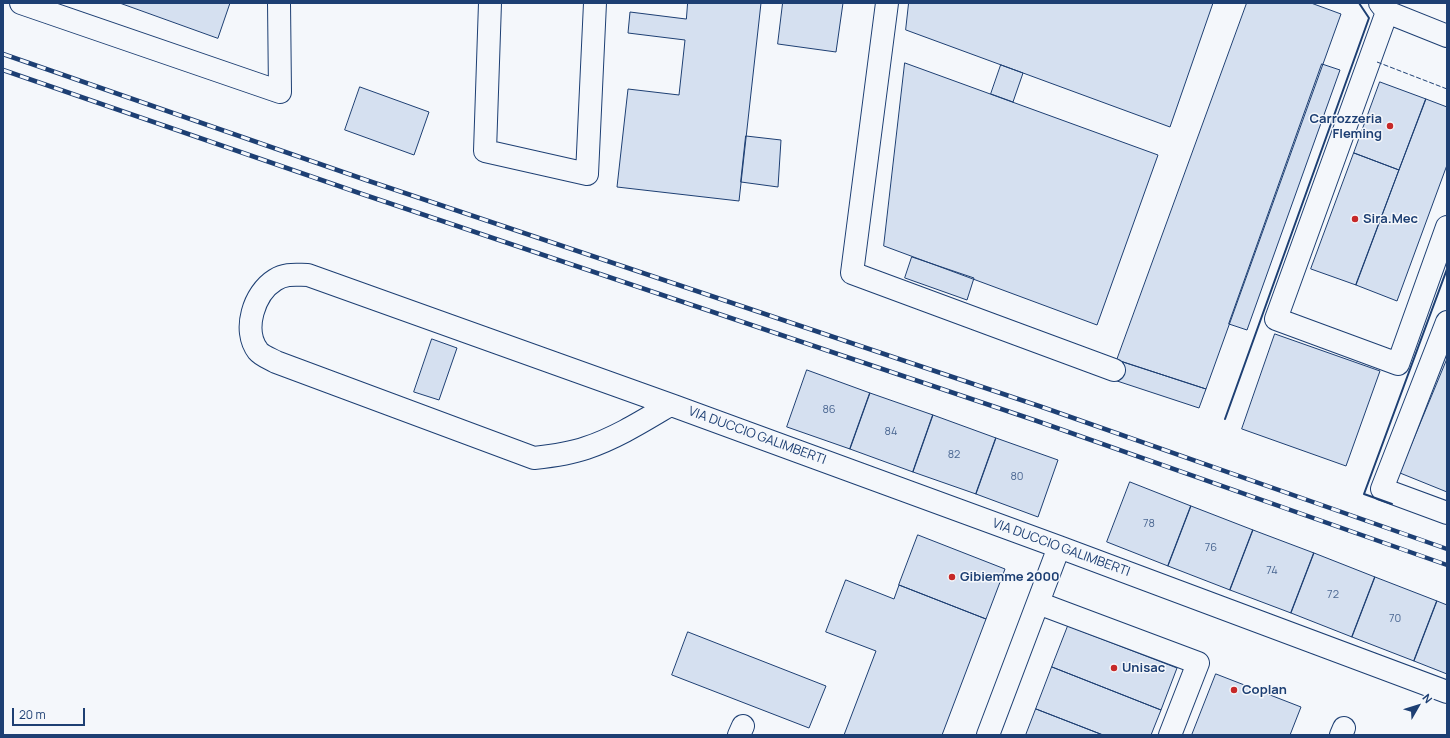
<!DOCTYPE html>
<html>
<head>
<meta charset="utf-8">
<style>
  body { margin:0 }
  #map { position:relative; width:1450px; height:738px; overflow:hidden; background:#f4f7fb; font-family:Manrope,sans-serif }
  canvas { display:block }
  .frame { position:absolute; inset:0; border:4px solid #1d3f73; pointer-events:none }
  .north { position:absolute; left:1398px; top:686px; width:40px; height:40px; -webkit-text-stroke:3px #f4f7fb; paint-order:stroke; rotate:51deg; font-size:11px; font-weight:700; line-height:16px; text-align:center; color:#1d3f73 }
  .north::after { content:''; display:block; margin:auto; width:14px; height:18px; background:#1d3f73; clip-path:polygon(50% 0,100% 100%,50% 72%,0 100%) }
  .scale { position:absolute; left:12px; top:708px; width:73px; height:18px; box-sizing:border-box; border:2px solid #1d3f73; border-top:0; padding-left:5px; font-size:12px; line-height:14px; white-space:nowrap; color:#1d3f73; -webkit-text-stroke:3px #f4f7fb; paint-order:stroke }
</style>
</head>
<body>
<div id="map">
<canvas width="1450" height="738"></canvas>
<div class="frame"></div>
<div class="north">N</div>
<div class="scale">20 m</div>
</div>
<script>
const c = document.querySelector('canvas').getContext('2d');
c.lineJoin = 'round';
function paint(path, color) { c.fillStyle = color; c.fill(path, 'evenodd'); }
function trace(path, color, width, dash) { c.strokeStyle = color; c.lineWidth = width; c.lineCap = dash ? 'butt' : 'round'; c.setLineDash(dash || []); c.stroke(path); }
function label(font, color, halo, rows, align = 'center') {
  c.font = font + ' Manrope,sans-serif'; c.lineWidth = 3; c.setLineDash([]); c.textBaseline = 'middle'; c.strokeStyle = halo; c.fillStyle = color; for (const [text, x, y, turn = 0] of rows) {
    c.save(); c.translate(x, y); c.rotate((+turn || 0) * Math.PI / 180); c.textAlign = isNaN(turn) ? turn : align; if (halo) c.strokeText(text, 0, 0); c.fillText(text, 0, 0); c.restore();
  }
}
const building = new Path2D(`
  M120 3H230L218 38Z
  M688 3H761L739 201 617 187 628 89 679 95 685 40 628 33 630 12 686 19Z
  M783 3H843L836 52 778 44Z
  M909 3H1213L1170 127 906 30Z
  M1247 3H1311L1341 14 1206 389 1117 360Z
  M905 63 1158 155 1097 325 884 246Z
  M1322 64 1340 70 1247 330 1229 324Z
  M1001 65 1023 73 1013 102 991 94Z
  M1380 82 1426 99 1399 170 1354 153Z
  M360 87 429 112 414 155 345 130Z
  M1426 99 1447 107V165L1397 301 1356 285Z
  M746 136 781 140 778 187 741 182Z
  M1354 153 1399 170 1356 285 1311 269Z
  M912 257 974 278 967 300 905 278Z
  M1275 334 1380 371 1346 466 1242 429Z
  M432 339 457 348 439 400 414 392Z
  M1447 359V492L1400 473Z
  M1117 360 1206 389 1199 408 1111 379Z
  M807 370 870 393 850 449 787 427Z
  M870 393 933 415 913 472 850 449Z
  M933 415 996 438 976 494 913 472Z
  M996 438 1058 460 1038 517 976 494Z
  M1130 482 1191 506 1168 566 1107 542Z
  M1191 506 1253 530 1230 590 1168 566Z
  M1253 530 1314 553 1291 613 1230 590Z
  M918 535 1005 569 986 619 899 585Z
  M1314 553 1375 577 1352 637 1291 613Z
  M1375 577 1437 601 1414 661 1352 637Z
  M846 580 894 599 899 585 986 619 942 735H844L876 651 826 632Z
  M1437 601 1447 605V674L1414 661Z
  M1068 626 1177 668 1161 710 1052 667Z
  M688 632 826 686 809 728 672 675Z
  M1052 667 1161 710 1151 735H1103L1036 709Z
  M1216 674 1301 707 1290 735H1192Z
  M1036 709 1103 735H1026Z`);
paint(building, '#d5e0f0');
trace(building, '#1d3f73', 1);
const minor = new Path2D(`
  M21 3 280 92 279 3
  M490 3 485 151 587 174 595 3
  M887 3 852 273 1114 370
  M1380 3 1387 12 1447 36
  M1387 12 1276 319 1398 364 1447 227
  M1447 322 1382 489 1447 513
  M670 405C643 421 616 438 586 448 569 454 552 456 534 458L276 362C271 359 262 356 258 351 242 330 254 293 275 280 286 273 296 275 308 275L674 406 1059 547 1447 692
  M1038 603 1198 663 1170 735
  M739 735 743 726
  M988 735 1059 547
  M1341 735 1344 728`);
trace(minor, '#1d3f73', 24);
trace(minor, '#f4f7fb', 22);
const rail = new Path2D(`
  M3 54 366 180 1042 407 1447 549
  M3 70 362 194 1037 421 1447 565`);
trace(rail, '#1d3f73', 4.5);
trace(rail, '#f4f7fb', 3, [9]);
trace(new Path2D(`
  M1377 62 1447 89`), '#1d3f73', 1, [5, 2]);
trace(new Path2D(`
  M1225 419 1369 18 1359 3
  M1392 504 1364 494 1447 269`), '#1d3f73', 2);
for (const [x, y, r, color] of [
  [1390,126,4,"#c62828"],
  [1355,219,4,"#c62828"],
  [952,577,4,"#c62828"],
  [1114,668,4,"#c62828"],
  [1234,690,4,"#c62828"]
]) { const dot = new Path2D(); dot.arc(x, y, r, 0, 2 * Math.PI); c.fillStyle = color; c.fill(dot); trace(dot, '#f4f7fb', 1.5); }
label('11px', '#4b6792', null, [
  ["86",829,410],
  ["84",891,432],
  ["82",954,455],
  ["80",1017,477],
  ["78",1149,524],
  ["76",1211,548],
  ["74",1272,571],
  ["72",1333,595],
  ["70",1395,619]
]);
label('bold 13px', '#1d3f73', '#f4f7fb', [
  ["Carrozzeria",1382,119,"right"],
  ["Fleming",1382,134,"right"],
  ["Sira.Mec",1363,219],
  ["Gibiemme 2000",960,577],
  ["Unisac",1122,668],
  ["Coplan",1242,690]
], 'left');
label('13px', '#1d3f73', '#f4f7fb', [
  ["VIA DUCCIO GALIMBERTI",757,436,20],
  ["VIA DUCCIO GALIMBERTI",1061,548,20]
]);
</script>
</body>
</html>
